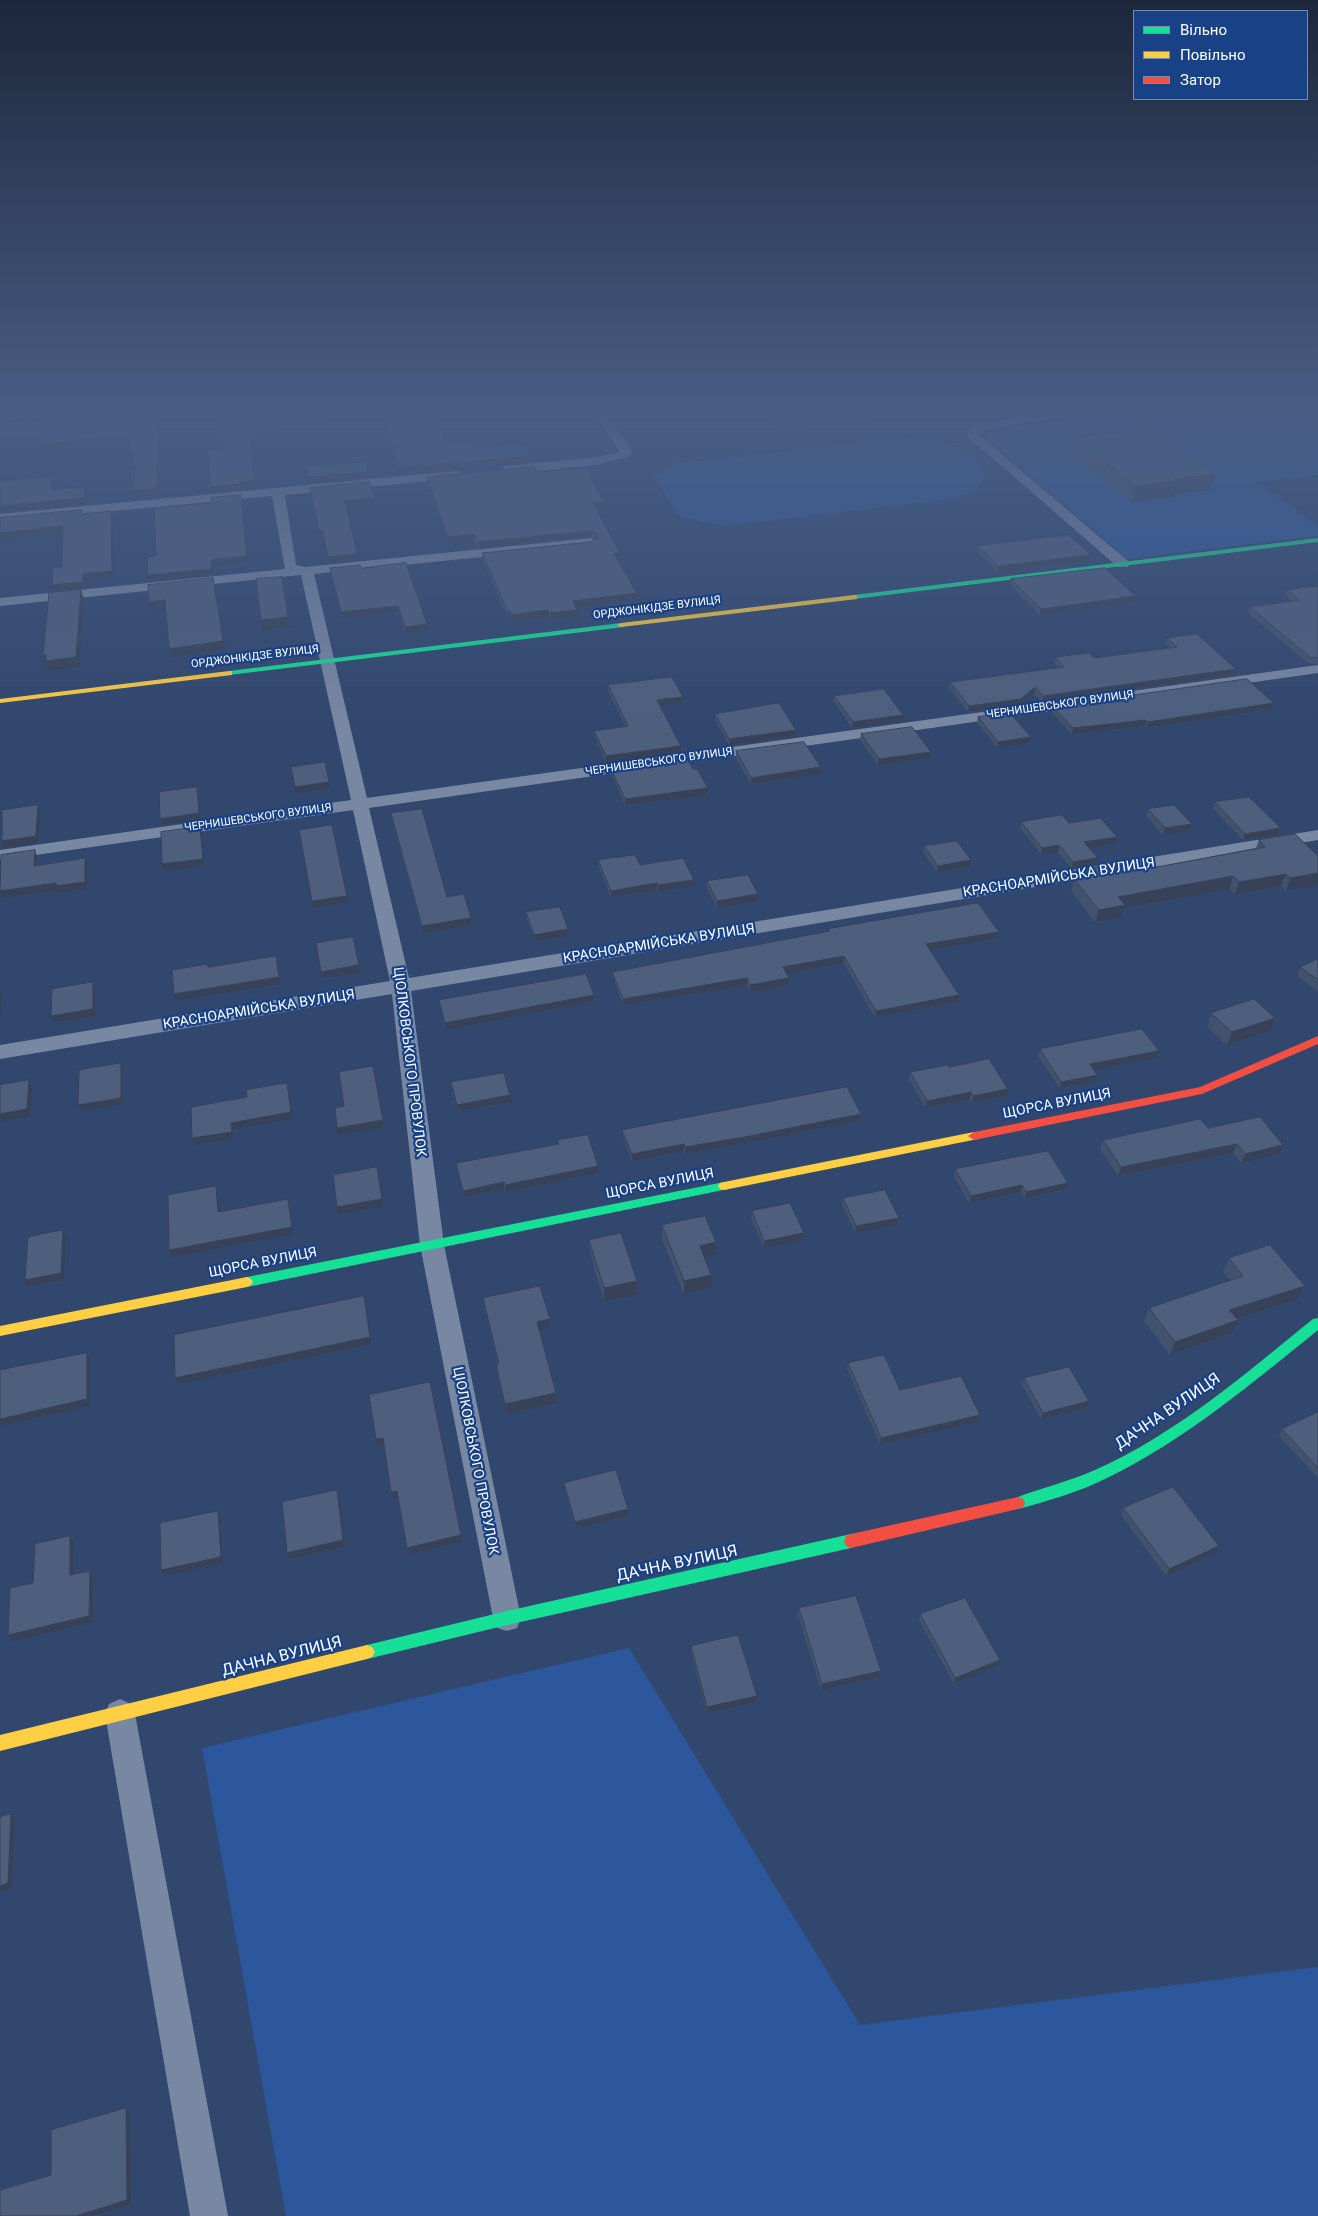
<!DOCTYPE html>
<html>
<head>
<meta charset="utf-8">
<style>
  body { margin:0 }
  #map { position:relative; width:1318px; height:2216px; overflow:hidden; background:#32476e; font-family:Roboto,sans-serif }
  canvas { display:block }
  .legend { position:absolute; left:1133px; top:10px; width:175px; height:90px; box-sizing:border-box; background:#194186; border:1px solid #758db6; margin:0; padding:6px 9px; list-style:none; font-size:15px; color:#fff }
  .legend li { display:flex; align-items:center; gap:10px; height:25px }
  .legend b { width:25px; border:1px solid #758db6 }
</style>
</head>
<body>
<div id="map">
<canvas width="1318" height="2216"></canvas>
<ul class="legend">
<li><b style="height:6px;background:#16e098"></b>Вільно</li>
<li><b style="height:6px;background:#ffcf43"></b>Повільно</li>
<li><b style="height:6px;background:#f24e42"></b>Затор</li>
</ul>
</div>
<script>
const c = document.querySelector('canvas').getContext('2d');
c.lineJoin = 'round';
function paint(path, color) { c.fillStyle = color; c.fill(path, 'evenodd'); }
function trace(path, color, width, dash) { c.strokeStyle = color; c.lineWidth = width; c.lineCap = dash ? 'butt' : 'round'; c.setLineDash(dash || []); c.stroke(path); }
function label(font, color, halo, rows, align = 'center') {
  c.font = font + ' Roboto,sans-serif'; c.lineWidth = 4.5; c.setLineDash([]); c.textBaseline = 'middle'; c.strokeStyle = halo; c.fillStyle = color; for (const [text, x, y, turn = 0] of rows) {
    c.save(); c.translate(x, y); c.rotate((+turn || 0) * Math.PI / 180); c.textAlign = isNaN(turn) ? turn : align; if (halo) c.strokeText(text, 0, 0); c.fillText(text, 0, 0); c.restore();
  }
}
paint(new Path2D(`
  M1119 414H1318V475L1257 482 1318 526V536L1127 559 991 443 987 437 990 432 999 428Z
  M909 439C936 442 978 446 986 477L976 490 951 499 725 526 680 517 653 476 679 463Z
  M629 1648 860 2025 1318 1967V2216H286L202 1748Z`), '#2d579d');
paint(new Path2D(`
  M595 414H606L632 450 630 456 597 465 506 474 500 470 506 466 597 457 620 452Z
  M1036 414H1065L1060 417 981 430 980 436 1128 561 1130 564 1128 567H1118L968 437V430L974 425Z
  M456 471 460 472 462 475 460 478 285 495 296 565 305 567 591 538 597 542 591 546 314 574 367 798 1318 665V673L369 808 409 978 1318 830V840L411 991 444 1245 521 1618 517 1628 507 1631 497 1628 493 1618 420 1245 392 994 0 1059V1045L390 981 353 810 0 860V850L351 800 301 575 0 606V598L285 569 272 496 0 522V514Z
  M120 1699 131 1704 135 1714 228 2216H190L105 1714 109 1704Z`), '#7888a3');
paint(new Path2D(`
  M1318 538V542L854 599 850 597 854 595Z
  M621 623 625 625 624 627 229 675 225 673 229 671Z
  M724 1182 728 1183 730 1186 728 1189 247 1287 243 1285 241 1282 243 1279 247 1277Z
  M1318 1318V1330C1251 1384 1185 1440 1107 1478 1079 1492 1048 1501 1018 1509L1013 1507 1011 1503 1013 1499C1040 1488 1068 1482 1095 1470 1176 1434 1245 1374 1313 1319Z
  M851 1534 856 1536 858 1541 856 1546 851 1548 507 1625 367 1659 362 1657 359 1652 362 1647 367 1645 507 1611Z`), '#16e098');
paint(new Path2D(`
  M854 595H857V599L621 627 617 625 621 623Z
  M229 671H232V675L0 703V699Z
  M974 1132 980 1136 978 1139 724 1190 720 1189 718 1186 720 1183 724 1182Z
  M247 1277 251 1279 253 1282 251 1285 247 1287 0 1336V1326Z
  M367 1645 372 1647 375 1652 372 1657 367 1659 0 1751V1735Z`), '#ffcf43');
paint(new Path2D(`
  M129 414H160L0 428V424Z
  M1318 1036V1044L1202 1094 974 1140 968 1136 974 1132 1200 1087Z
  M1018 1497 1023 1499 1025 1503 1023 1507 1018 1509 851 1548 846 1546 844 1541 846 1536 851 1534Z`), '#f24e42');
paint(new Path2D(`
  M384 414H435L445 443 476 448 529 462 424 472V470L400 472Z
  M770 414H883L783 427Z
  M1258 414H1307L1305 419 1271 423Z
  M1073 437 1215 474 1211 490 1175 494V497L1132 502 1070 453Z
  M536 472 604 502V507L596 508 620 559H617L637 599 575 606 577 616 550 619 549 616 512 621 511 618H508L482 559V553L591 542 596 539 591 536 478 548 474 540 448 542 428 483 427 477Z
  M978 546 1090 561 997 572 977 551Z
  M330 568H361L428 630 405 633 399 611 342 618Z
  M1011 579 1136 596 1135 602 1040 615 1010 585Z
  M1318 586V664H1309L1248 613 1250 607 1292 601 1285 596 1287 590Z
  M1167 638 1234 675 1042 702 1034 693 1020 705 968 712 949 688 950 682 1058 668 1054 663 1055 657 1094 658 1170 648 1166 644Z
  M608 685 683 703 660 706 681 752 606 763 595 737 594 731 626 727 608 691Z
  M834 696 903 715V721L852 728 834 702Z
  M1274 703 1272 709 1146 728 1145 726 1072 734 1052 713 1053 707Z
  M715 714 796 730V736L729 745 715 720Z
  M978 717 1030 743 997 748 977 723Z
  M861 734 931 752 930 758 878 765 860 740Z
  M736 751 820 774 751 784 736 758Z
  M611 769 708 788 707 795 625 805 612 775Z
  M1215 802 1281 828 1279 834 1243 840 1213 809Z
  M1148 809 1190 830 1163 835 1146 816Z
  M391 813 447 897 471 925 423 933 392 820Z
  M1021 822 1069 823 1117 837 1116 843 1089 848 1096 864 1071 868 1058 852 1041 854 1020 828Z
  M1259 840 1318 856 1286 891 1281 886 1235 895 1230 889 1124 908 1121 918 1095 922 1071 891 1074 879 1083 878 1085 869 1116 873 1152 868 1256 848Z
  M924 846 971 860 970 867 937 872 923 852Z
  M598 860 640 865 694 880V886L658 892 657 890 611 897 599 867Z
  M707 881 758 901 717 908 707 888Z
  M526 912 568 929V936L535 941 527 919Z
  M828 929 997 938 929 950 958 1002 875 1017 844 963 786 973 789 978 788 985 750 992 747 985 623 1005 613 978 612 972 828 932Z
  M1318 959V992L1297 976 1300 967Z
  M594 995 595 1001 446 1030 439 1000Z
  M1211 1013 1275 1018 1270 1031 1227 1045 1207 1027Z
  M1040 1049 1157 1058 1094 1070 1095 1081 1060 1088 1038 1056Z
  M949 1067 1008 1089 1006 1096 972 1103 970 1099 925 1108 909 1079 910 1072Z
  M451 1082 511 1102 458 1111 452 1089Z
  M861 1114 860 1121 750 1142 685 1154 684 1151 632 1161 623 1136 622 1130Z
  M1208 1128 1283 1145 1279 1154 1241 1163 1233 1153 1118 1176 1100 1149 1103 1140Z
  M557 1140 598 1166V1173L505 1192 504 1189 464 1197 456 1163 558 1145Z
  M955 1169 1067 1189 1025 1198 1021 1192 969 1203 954 1176Z
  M843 1198 899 1218 898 1224 855 1233 842 1204Z
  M752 1211 803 1240 764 1248 751 1218Z
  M662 1225 716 1255 704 1258 711 1288 684 1294 662 1239Z
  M589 1240 637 1281V1295L604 1301 590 1253Z
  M1229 1258 1305 1286 1298 1299 1237 1319 1238 1320 1232 1333 1170 1355 1144 1321 1149 1308 1230 1280 1223 1272Z
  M483 1298 550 1329 540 1331 556 1393 557 1403 507 1414 497 1374 496 1364H498L485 1308Z
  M848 1363 900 1390 980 1415 978 1422 880 1444 847 1369Z
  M1024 1378 1089 1401 1087 1408 1041 1419 1022 1385Z
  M1318 1412V1478L1279 1436 1282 1429Z
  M564 1483 628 1515 576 1529 565 1489Z
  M1123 1508 1219 1546 1216 1553 1166 1576 1121 1515Z
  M799 1608 879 1677 821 1690 798 1615Z
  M920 1614 1000 1660 998 1666 954 1684 919 1620Z
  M691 1646 757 1696 756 1702 707 1713 691 1652Z`), '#43526c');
paint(new Path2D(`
  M3 414H68L0 420V415Z
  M824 414H883L783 427V419Z
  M1279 414H1307L1305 419 1271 423 1273 415Z
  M159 416 160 422 159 494 135 496 133 491Z
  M323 416V421L249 426 256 486 240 487 239 482 248 421Z
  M40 436 42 442 0 445V439Z
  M130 436 132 441 41 449 39 443Z
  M129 452H134L135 457H131Z
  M529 456V462L424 472V466Z
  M423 464 424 470 400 472 399 467Z
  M368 472V477L309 483 308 477Z
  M1215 474 1211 490 1175 494V497L1132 502 1136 486 1175 479Z
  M53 477 54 482 52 496 51 490Z
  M239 484 240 489 211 492 210 487Z
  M85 487 87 493 85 504 0 512V506Z
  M241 495 248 562 212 566 213 574 150 581 148 575 211 560Z
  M375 498 376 504 346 507 345 501Z
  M604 502V507L593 508V503Z
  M111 511 113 517 114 577 85 580 84 588 53 591 52 585 83 574Z
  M63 526 65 532 0 539V533Z
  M319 531H323V536L320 537Z
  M591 531V536L478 548 477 542Z
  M474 534V540L448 542V537Z
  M620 553V559L614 560V554Z
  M357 554 358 560 329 563 328 557Z
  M1091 555 1090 561 997 572 998 566Z
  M282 577 290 627 262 630 261 620Z
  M213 578 225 649 171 657 169 649Z
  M81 590 84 599 79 667 49 670 48 665H46L43 655Z
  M637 593V599L573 607V601Z
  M1136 596 1135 602 1040 615 1041 609Z
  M165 600 167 608 151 610 149 602Z
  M398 606 399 611 342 618 341 612Z
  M548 610 549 616 512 621V615Z
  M577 610V616L550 619V613Z
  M508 612H510L511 618H508Z
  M427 624 428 630 405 633V627Z
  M1236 669 1234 675 1042 702 1043 696Z
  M1035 687 1034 693 1020 705 968 712 969 706Z
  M683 697V703L657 706V700Z
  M1274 703 1272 709 1146 728 1148 722Z
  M903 715V721L852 728 853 722Z
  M1146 720 1145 726 1072 734 1073 728Z
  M796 730V736L729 745V739Z
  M1031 737 1030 743 997 748 998 742Z
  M681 746V752L606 763V756Z
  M931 752 930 758 878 765 879 759Z
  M821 767 820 774 751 784V778Z
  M329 782 330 788 296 793 295 787Z
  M197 787 198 793 200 820 162 825 160 819Z
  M708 788 707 795 625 805V799Z
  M38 805 40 811 38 843 4 848 2 841Z
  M1192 824 1190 830 1163 835 1165 828Z
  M200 827 202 833 204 865 164 871 162 864Z
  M1281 828 1279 834 1243 840 1245 834Z
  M1117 837 1116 843 1083 849 1084 842Z
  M1059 845 1058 852 1041 854 1042 848Z
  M35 850 37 857V872L34 866Z
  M85 858 87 865V888L58 893 57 890 1 898 0 891 56 883Z
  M1098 858 1096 864 1071 868 1073 862Z
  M971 860 970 867 937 872 938 866Z
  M1318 873V885L1286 891 1290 878Z
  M1286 874 1281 886 1235 895 1239 882Z
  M1233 876 1230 889 1124 908 1121 918 1095 922 1099 910 1118 897Z
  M694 880V886L658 892V885Z
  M657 883V890L611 897V891Z
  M758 894V901L717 908V901Z
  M347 896 349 902 313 908 312 901Z
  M471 918V925L423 933 422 926Z
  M568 929V936L535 941 534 935Z
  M999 932 997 938 925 951 926 944Z
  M276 956 280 984 175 1001 174 994Z
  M844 956V963L783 974V967Z
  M359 965 360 972 323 978 321 972Z
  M747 978V985L623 1005V999Z
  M789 978 788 985 750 992V985Z
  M93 982 95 989V1016L54 1022 51 1016Z
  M0 992 2 996 0 1020Z
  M594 995 595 1001 446 1030 445 1023Z
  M959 995 958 1002 875 1017 876 1011Z
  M1275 1018 1270 1031 1227 1045 1232 1032Z
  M1159 1051 1157 1058 1088 1071 1090 1064Z
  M121 1063 123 1070V1104L81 1111 78 1105Z
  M373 1066 384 1127 339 1135 337 1128Z
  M1097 1075 1095 1081 1060 1088 1061 1082Z
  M29 1080 32 1086 30 1116 0 1121V1114Z
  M287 1083 289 1090 292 1119 233 1129V1138L194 1145 192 1138 231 1123Z
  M1008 1089 1006 1096 972 1103 973 1096Z
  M971 1092 970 1099 925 1108 927 1101Z
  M510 1095 511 1102 458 1111 457 1105Z
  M861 1114 860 1121 750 1142 685 1154V1147Z
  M684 1144V1151L632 1161V1154Z
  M1237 1144 1233 1153 1118 1176 1121 1167Z
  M1283 1145 1279 1154 1241 1163 1245 1154Z
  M598 1166V1173L505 1192V1185Z
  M377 1167 383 1206 339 1214 337 1207Z
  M504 1182V1189L464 1197 463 1191Z
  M1068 1183 1067 1189 1025 1198 1026 1192Z
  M1022 1185 1021 1192 969 1203 971 1196Z
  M216 1186 218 1193 220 1219 218 1212Z
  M288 1199 290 1206 293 1234 172 1257 169 1250Z
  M899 1218 898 1224 855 1233 856 1226Z
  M63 1230 66 1237 64 1280 28 1286 25 1280Z
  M804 1233 803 1240 764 1248V1241Z
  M716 1242V1255L699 1259 700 1246Z
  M711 1275V1288L684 1294V1281Z
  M637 1281V1295L604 1301V1288Z
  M1305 1286 1298 1299 1224 1323 1229 1310Z
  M364 1296 372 1344 178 1384 175 1378Z
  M550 1319V1329L538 1331 537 1322Z
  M1238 1320 1232 1333 1170 1355 1175 1342Z
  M87 1353 90 1360V1406L0 1426V1419Z
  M556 1393 557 1403 507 1414 505 1404Z
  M1089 1401 1087 1408 1041 1419 1043 1413Z
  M980 1415 978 1422 880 1444 881 1438Z
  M383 1438 384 1444 377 1446 376 1439Z
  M337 1490 339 1496 345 1546 289 1559 287 1553Z
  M397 1491 398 1497 392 1498 391 1492Z
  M628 1509V1515L576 1529 575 1522Z
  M218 1511 220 1517 223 1563 164 1576 161 1570Z
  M461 1535 462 1542 408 1554 407 1548Z
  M70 1536 74 1542 73 1581 70 1575Z
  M1219 1546 1216 1553 1166 1576 1169 1569Z
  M90 1571 93 1577V1622L12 1641 8 1635Z
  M1000 1660 998 1666 954 1684 955 1678Z
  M881 1671 879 1677 821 1690 822 1684Z
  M757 1696 756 1702 707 1713V1707Z
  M11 1814 15 1819 12 1889 0 1892V1886Z
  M126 2108 130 2112 131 2204 92 2216H76Z`), '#374258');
const building = new Path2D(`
  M156 414V416H159L157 488 133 491 135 466H132L134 452H129L130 436 39 443 40 436 0 439V426Z
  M222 414H322L323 416 248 421 255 480 239 482V484L210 487 208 451 223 450Z
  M385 414H435L445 443 473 441 476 448 524 444 529 456 424 466 423 464 399 467Z
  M778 414H824L783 419Z
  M1152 429 1215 474 1175 479 1178 481 1136 486 1073 437Z
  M365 462 368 472 308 477 306 467Z
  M534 467 536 472 586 468 604 502 593 503 620 553 614 554 637 593 573 601 577 610 550 613 548 610 512 615 510 612H508L482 553 591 542 598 538V535L591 531 477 542 474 534 448 537 427 477Z
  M53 477 51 490 85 487 84 498 0 506V481Z
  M370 482 375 498 345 501 357 554 328 557 323 531H319L310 488Z
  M241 495 247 556 211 560 212 569 148 575 147 557 156 556 154 508 211 503V498Z
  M82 510V514L111 511 112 571 83 574V582L52 585 53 568 62 567 63 526 0 533V518Z
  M1069 535 1091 555 998 566 978 546Z
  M406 563 427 624 405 627 398 606 341 612 330 568 360 565 361 568Z
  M1105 568 1136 596 1041 609 1011 579Z
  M282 577 288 617 261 620 256 579Z
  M213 578 223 641 169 649 165 600 149 602 148 585Z
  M1318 586V657L1311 658 1250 607 1300 600 1287 590Z
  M81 590 76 657 46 661V655H43L49 593Z
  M1197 634 1236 669 1043 696 1035 687 1021 699 969 706 950 682 1064 667 1055 657 1089 653 1094 658 1177 647 1167 638Z
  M672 677 683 697 657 700 681 746 606 756 594 731 628 726 608 685Z
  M1247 679 1274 703 1148 722 1146 720 1073 728 1053 707Z
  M884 689 903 715 853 722 834 696Z
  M779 703 796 730 729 739 715 714Z
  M1010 713 1031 737 998 742 978 717Z
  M912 727 931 752 879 759 861 734Z
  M804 742 821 767 751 778 736 751Z
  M687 758 693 769H697L708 788 625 799 611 769Z
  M325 762 329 782 295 787 291 767Z
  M197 787 199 813 160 819 159 792Z
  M1249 797 1281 828 1245 834 1215 802Z
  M38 805 36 836 2 841V810Z
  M1174 805 1192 824 1165 828 1148 809Z
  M422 809 447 897 464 894 471 918 422 926 391 813Z
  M1062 815 1069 823 1101 818 1117 837 1084 842 1098 858 1073 862 1059 845 1042 848 1021 822Z
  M332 825 347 896 312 901 299 830Z
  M200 827 203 859 162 864 161 832Z
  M1295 834 1318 856V873L1290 878 1286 874 1239 882 1233 876 1118 897 1125 905 1099 910 1074 879 1090 876 1085 869 1110 865 1116 873 1150 867 1152 868 1265 847 1259 840Z
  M957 841 971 860 938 866 924 846Z
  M35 850 34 866 85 858V882L56 886V883L0 891 1 855Z
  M635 855 640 865 683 858 694 880 658 885 657 883 611 891 598 860Z
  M748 875 758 894 717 901 707 881Z
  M978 903 999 932 926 944 959 995 876 1011 844 956 783 967 789 978 750 985 747 978 623 999 612 972 830 931 828 929Z
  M560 907 568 929 534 935 526 912Z
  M353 937 359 965 321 972 316 943Z
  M276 956 279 977 174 994 172 970 207 964 208 967Z
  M1318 959V980L1300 967Z
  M586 974 594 995 445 1023 439 1000Z
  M93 982V1009L51 1016 52 989Z
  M1254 999 1275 1018 1232 1032 1211 1013Z
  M1142 1029 1159 1051 1090 1064 1097 1075 1061 1082 1040 1049Z
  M989 1059 1008 1089 973 1096 971 1092 927 1101 910 1072 947 1065 949 1067Z
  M121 1063V1098L78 1105 79 1070Z
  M373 1066 383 1120 337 1128 335 1108 344 1106 339 1072Z
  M504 1073 510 1095 457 1105 451 1082Z
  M29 1080 27 1109 0 1114V1085Z
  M287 1083 291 1112 231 1123 232 1132 192 1138 191 1107 247 1097 246 1090Z
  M847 1087 861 1114 750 1136 685 1147 684 1144 632 1154 622 1130Z
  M1260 1117 1283 1145 1245 1154 1237 1144 1121 1167 1103 1140 1200 1119 1208 1128Z
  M588 1135 598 1166 505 1185 504 1182 463 1191 456 1163 559 1144 557 1140Z
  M1048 1151 1068 1183 1026 1192 1022 1185 971 1196 955 1169Z
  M377 1167 382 1199 337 1207 333 1175Z
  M216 1186 218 1212 288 1199 292 1227 169 1250 168 1195Z
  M885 1190 899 1218 856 1226 843 1198Z
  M790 1203 804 1233 764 1241 752 1211Z
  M705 1216 716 1242 700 1246 711 1275 684 1281 662 1225Z
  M63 1230 61 1273 25 1280 28 1237Z
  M621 1233 637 1281 604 1288 589 1240Z
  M1270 1245 1305 1286 1229 1310 1238 1320 1175 1342 1149 1308 1243 1276 1229 1258Z
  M540 1286 550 1319 537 1322 556 1393 505 1404 496 1364H499L483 1298Z
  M364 1296 370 1337 175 1378 174 1335Z
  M87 1353V1399L0 1419V1370Z
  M884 1355 900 1390 961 1376 980 1415 881 1438 848 1363Z
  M1069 1367 1089 1401 1043 1413 1024 1378Z
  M430 1382 461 1535 407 1548 397 1491 391 1492 383 1438 376 1439 369 1395Z
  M1318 1412V1468L1282 1429Z
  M616 1470 628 1509 575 1522 564 1483Z
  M1173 1487 1219 1546 1169 1569 1123 1508Z
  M337 1490 343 1540 287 1553 282 1502Z
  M218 1511 221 1557 161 1570 160 1523Z
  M70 1536V1575L90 1571 89 1616 8 1635 10 1588 33 1583 35 1544Z
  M856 1596 881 1671 822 1684 799 1608Z
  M965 1598 1000 1660 955 1678 920 1614Z
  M738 1635 757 1696 707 1707 691 1646Z
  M11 1814 8 1883 0 1886V1817Z
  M126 2108 127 2200 76 2216H0V2190L51 2175V2130Z`);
paint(building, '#4e5f7e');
trace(building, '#374258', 1);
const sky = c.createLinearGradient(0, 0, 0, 725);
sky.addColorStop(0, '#1c273c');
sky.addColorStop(0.57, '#495e84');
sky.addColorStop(1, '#495e8400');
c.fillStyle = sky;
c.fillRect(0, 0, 1318, 725);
label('11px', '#fff', '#194186', [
  ["ОРДЖОНІКІДЗЕ ВУЛИЦЯ",657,608,-7],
  ["ОРДЖОНІКІДЗЕ ВУЛИЦЯ",255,657,-7],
  ["ЧЕРНИШЕВСЬКОГО ВУЛИЦЯ",1060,705,-8],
  ["ЧЕРНИШЕВСЬКОГО ВУЛИЦЯ",659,762,-8],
  ["ЧЕРНИШЕВСЬКОГО ВУЛИЦЯ",258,818,-8]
]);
label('14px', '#fff', '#194186', [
  ["КРАСНОАРМІЙСЬКА ВУЛИЦЯ",1059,878,-9],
  ["КРАСНОАРМІЙСЬКА ВУЛИЦЯ",659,944,-9],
  ["КРАСНОАРМІЙСЬКА ВУЛИЦЯ",259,1010,-9],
  ["ЦІОЛКОВСЬКОГО ПРОВУЛОК",409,1062,83],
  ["ЩОРСА ВУЛИЦЯ",1057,1104,-11],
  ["ЩОРСА ВУЛИЦЯ",660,1184,-11],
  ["ЩОРСА ВУЛИЦЯ",263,1263,-11],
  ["ЦІОЛКОВСЬКОГО ПРОВУЛОК",475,1461,79]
]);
label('16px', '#fff', '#194186', [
  ["ДАЧНА ВУЛИЦЯ",1168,1412,-34],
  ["ДАЧНА ВУЛИЦЯ",677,1564,-12],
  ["ДАЧНА ВУЛИЦЯ",282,1657,-14]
]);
</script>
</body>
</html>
